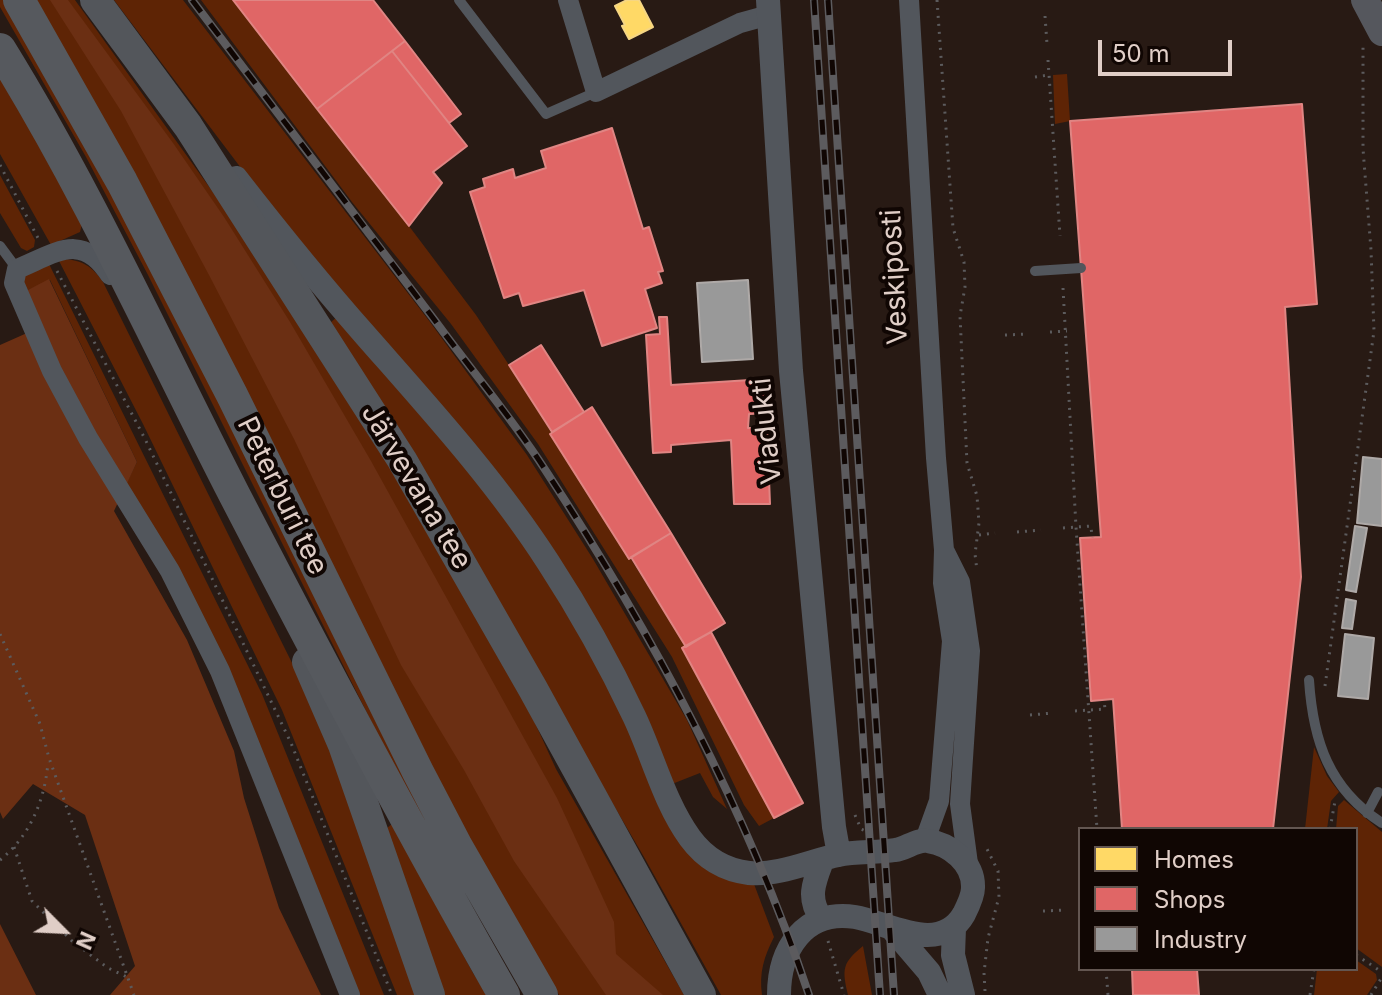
<!DOCTYPE html>
<html>
<head>
<meta charset="utf-8">
<style>
  body { margin:0 }
  #map { position:relative; width:1382px; height:995px; overflow:hidden; background:#281a14; font-family:Inter,sans-serif }
  canvas { display:block }
  .legend { position:absolute; left:1078px; top:827px; width:280px; height:144px; box-sizing:border-box; background:#100603; border:2px solid #635651; margin:0; padding:10px 14px; list-style:none; font-size:24px; color:#e0cec7 }
  .legend li { display:flex; align-items:center; gap:16px; height:40px }
  .legend b { width:40px; border:2px solid #635651 }
  .north { position:absolute; left:24px; top:891px; width:80px; height:80px; -webkit-text-stroke:6px #100603; paint-order:stroke; rotate:114deg; font-size:22px; font-weight:700; line-height:32px; text-align:center; color:#e0cec7 }
  .north::after { content:''; display:block; margin:auto; width:28px; height:36px; background:#e0cec7; clip-path:polygon(50% 0,100% 100%,50% 72%,0 100%) }
  .scale { position:absolute; left:1098px; top:40px; width:134px; height:36px; box-sizing:border-box; border:4px solid #e0cec7; border-top:0; padding-left:10px; font-size:24px; line-height:28px; white-space:nowrap; color:#e0cec7; -webkit-text-stroke:6px #100603; paint-order:stroke }
</style>
</head>
<body>
<div id="map">
<canvas width="1382" height="995"></canvas>
<ul class="legend">
<li><b style="height:22px;background:#ffd966"></b>Homes</li>
<li><b style="height:22px;background:#e06666"></b>Shops</li>
<li><b style="height:22px;background:#999"></b>Industry</li>
</ul>
<div class="north">N</div>
<div class="scale">50 m</div>
</div>
<script>
const c = document.querySelector('canvas').getContext('2d');
c.lineJoin = 'round';
function paint(path, color) { c.fillStyle = color; c.fill(path, 'evenodd'); }
function trace(path, color, width, dash) { c.strokeStyle = color; c.lineWidth = width; c.lineCap = dash ? 'butt' : 'round'; c.setLineDash(dash || []); c.stroke(path); }
function label(font, color, halo, rows, align = 'center') {
  c.font = font + ' Inter,sans-serif'; c.lineWidth = 8; c.setLineDash([]); c.textBaseline = 'middle'; c.strokeStyle = halo; c.fillStyle = color; for (const [text, x, y, turn = 0] of rows) {
    c.save(); c.translate(x, y); c.rotate((+turn || 0) * Math.PI / 180); c.textAlign = isNaN(turn) ? turn : align; if (halo) c.strokeText(text, 0, 0); c.fillText(text, 0, 0); c.restore();
  }
}
paint(new Path2D(`
  M0 0H6L129 217 451 863 444 867 148 275 86 157 0 7Z
  M35 0H75L220 202 356 410 514 677 556 769 684 995H559L454 812Z
  M114 0H183L430 322 527 455 593 559 687 720 727 809 713 797 700 773 672 784 621 671Z
  M201 0H233L409 226 476 315 509 365 686 647 774 818 759 826 744 805 672 657 538 444 451 324 352 202Z
  M1067 74 1070 121 1055 124 1053 75Z
  M0 75 82 224 80 232 51 245 0 154Z
  M0 175 35 240 34 247 27 251 21 248 0 213Z
  M58 259C79 259 91 264 103 282L296 671 322 729 418 995H397L282 710 143 424Z
  M48 262 262 694 384 995H357L125 486 137 462 50 280 24 292 22 284 25 275Z
  M338 316 412 398 536 559 612 689 674 833 754 884 774 937C764 957 759 972 762 995H721L644 857 330 323Z
  M1314 747 1327 776 1339 792 1331 801 1327 829H1305Z
  M1344 800 1382 832V967L1356 948V829H1336L1338 806Z
  M392 824 473 973 487 995H443L387 828Z
  M863 946 872 995H848C842 969 842 963 863 946Z
  M1356 960 1376 974 1377 980 1367 995H1314L1317 969H1356Z`), '#5e2405');
paint(new Path2D(`
  M50 0H68L173 143 224 217 290 322 371 461 557 798 614 922 616 954 663 995H606L514 861 464 770 401 665 294 439 209 275 121 111Z
  M49 279 137 462 114 511 187 640 234 751 244 798 279 908 321 995H110L135 966 85 815 33 784 3 819 0 812V345L27 333 24 292Z
  M0 924 36 995H0Z`), '#6b2f13');
const homes = new Path2D(`
  M627 0H639L653 27 629 39 622 26 625 25 615 6Z`);
paint(homes, '#ffd966');
trace(homes, '#f6d683', 2);
const shops = new Path2D(`
  M233 0H373L405 41 317 109Z
  M405 41 461 114 449 123 392 51Z
  M392 51 467 146 433 172 442 183 409 226 317 109Z
  M1302 104 1317 304 1285 307 1301 577 1273 829H1122L1113 699 1091 701 1080 538 1101 537 1070 121Z
  M612 128 643 229 649 227 663 271 658 272 662 283 645 289 657 328 602 346 584 290 523 306 519 293 504 298 470 192 485 187 483 179 513 169 515 178 546 168 541 151Z
  M659 317H667L671 385 766 379 771 413 749 414 748 428H767L770 504H734L731 440 671 445V452L653 453 646 335 660 334Z
  M541 345 584 412 552 432 509 365Z
  M592 407 671 533 629 559 550 434Z
  M671 533 725 623 686 647 631 557Z
  M711 632 803 803 774 818 682 648Z
  M1132 969H1197L1199 995H1133Z`);
paint(shops, '#e06666');
trace(shops, '#e08583', 2);
const industry = new Path2D(`
  M748 280 753 359 702 362 697 283Z
  M1363 457 1382 459V526L1357 523Z
  M1355 526 1367 528 1356 592 1346 590Z
  M1346 599 1356 601 1352 629 1342 628Z
  M1345 634 1374 638 1368 699 1338 696Z`);
paint(industry, '#999');
trace(industry, '#aea9a7', 2);
trace(new Path2D(`
  M937 0 953 228 964 262 965 287 960 316 967 463 977 496 979 523 975 554 977 571
  M1045 16 1047 44
  M1048 60 1060 236
  M1035 77 1049 75
  M0 165 39 240
  M57 271 145 439 291 743 392 995
  M1063 288 1076 527 1097 829
  M1050 332 1067 331
  M1005 335 1028 334
  M1063 528 1091 526 1092 538
  M1017 532 1041 530
  M979 535 995 533
  M0 634 40 724 49 758 134 995
  M1325 686 1374 331 1371 250 1363 149V45
  M1075 711 1105 709 1104 700
  M1030 715 1053 713
  M855 815 861 829 866 831
  M1330 829 1335 801
  M14 847 32 901 72 941 108 968 127 977
  M0 860C30 836 45 800 48 762
  M1043 911 1065 910
  M828 941 844 995
  M1356 955 1382 972
  M1106 969 1108 995
  M985 991 984 973 988 938 999 897 998 871 986 847
  M1310 995 1314 969
  M1371 995 1382 977`), '#5c5b5d', 3, [2, 6]);
trace(new Path2D(`
  M459 0 546 114 596 92
  M0 246 17 269
  M1035 271 1081 268
  M1309 680C1313 741 1329 789 1382 823
  M1367 813 1378 792`), '#52565c', 10);
trace(new Path2D(`
  M568 0 596 92 740 23 769 15
  M909 0 936 458 944 550 943 583 952 641 939 801 925 840
  M110 275C82 231 56 253 17 269L14 283 52 371 88 438 170 571 220 671 350 995
  M945 552 960 582 970 651 960 804 969 871`), '#52565c', 20);
trace(new Path2D(`
  M768 0 791 371 834 827 839 855
  M236 178C278 232 321 285 366 336 430 409 495 480 548 562 580 611 609 663 634 716 653 756 664 802 690 838 704 857 724 870 749 873 778 876 810 861 838 855 856 851 876 853 895 850 906 849 916 839 928 841 950 844 974 863 973 888 973 895 967 908 964 914 940 956 889 923 855 917 804 909 779 950 779 995
  M821 918C807 898 814 882 822 861
  M954 928 953 955 963 995
  M893 930 929 972 940 995`), '#52565c', 24);
trace(new Path2D(`
  M1365 0 1382 32`), '#55575d', 28);
trace(new Path2D(`
  M95 0 188 126 402 460 533 689 701 995
  M307 662 343 745 430 995`), '#53565b', 30);
trace(new Path2D(`
  M19 0 122 182 232 395 418 772 456 845 542 995
  M0 49C89 193 157 344 234 494 321 662 410 830 504 995`), '#56595e', 32);
const rail = new Path2D(`
  M192 0C273 107 355 214 436 322 472 371 511 417 544 468 652 633 746 807 809 995
  M814 0 880 995
  M828 0 894 995`);
trace(rail, '#5c5b5e', 8);
trace(rail, '#100603', 5, [15]);
label('28px', '#e0cec7', '#100603', [
  ["Veskiposti",895,277,-93],
  ["Viadukti",767,431,-96],
  ["Järvevana tee",416,487,59],
  ["Peterburi tee",282,496,64]
]);
</script>
</body>
</html>
